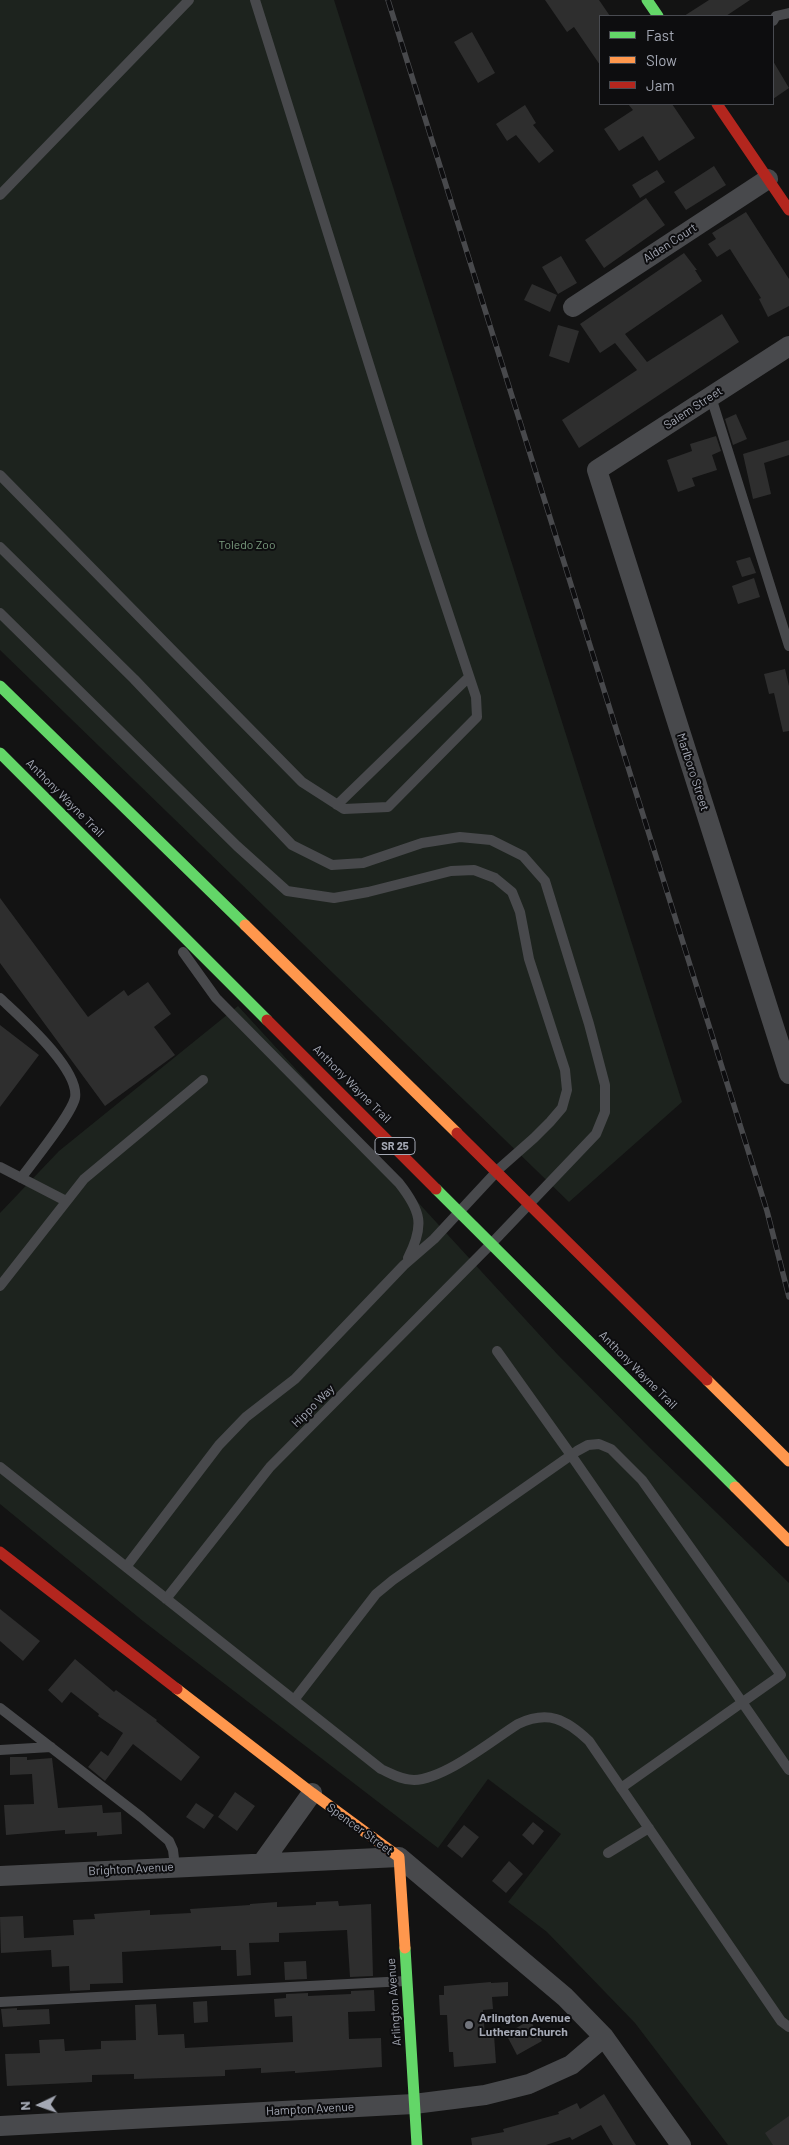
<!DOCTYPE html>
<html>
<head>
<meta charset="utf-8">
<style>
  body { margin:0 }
  #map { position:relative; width:789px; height:2145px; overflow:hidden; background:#131313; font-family:Barlow,sans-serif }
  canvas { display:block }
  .legend { position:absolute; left:599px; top:15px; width:175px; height:90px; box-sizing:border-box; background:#0d0d0f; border:1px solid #494b51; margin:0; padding:6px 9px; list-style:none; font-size:15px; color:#a4a8b4 }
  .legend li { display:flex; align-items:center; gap:10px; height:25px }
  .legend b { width:25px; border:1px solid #494b51 }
  .north { position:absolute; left:15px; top:2080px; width:50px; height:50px; -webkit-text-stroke:4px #0d0d0f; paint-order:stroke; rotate:267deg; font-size:14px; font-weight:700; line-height:20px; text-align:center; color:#a4a8b4 }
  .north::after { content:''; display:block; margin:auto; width:18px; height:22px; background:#a4a8b4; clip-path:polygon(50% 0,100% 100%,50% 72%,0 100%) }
</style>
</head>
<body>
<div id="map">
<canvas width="789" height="2145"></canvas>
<ul class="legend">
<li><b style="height:6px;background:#63d668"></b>Fast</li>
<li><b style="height:6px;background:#ff974d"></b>Slow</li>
<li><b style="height:6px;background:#b3261e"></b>Jam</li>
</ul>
<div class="north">N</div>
</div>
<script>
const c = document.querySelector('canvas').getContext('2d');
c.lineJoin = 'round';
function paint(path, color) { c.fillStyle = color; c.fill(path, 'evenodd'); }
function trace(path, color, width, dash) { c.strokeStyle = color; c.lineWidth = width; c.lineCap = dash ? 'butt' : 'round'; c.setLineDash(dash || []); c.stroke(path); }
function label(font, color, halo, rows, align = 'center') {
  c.font = font + ' Barlow,sans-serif'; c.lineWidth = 4; c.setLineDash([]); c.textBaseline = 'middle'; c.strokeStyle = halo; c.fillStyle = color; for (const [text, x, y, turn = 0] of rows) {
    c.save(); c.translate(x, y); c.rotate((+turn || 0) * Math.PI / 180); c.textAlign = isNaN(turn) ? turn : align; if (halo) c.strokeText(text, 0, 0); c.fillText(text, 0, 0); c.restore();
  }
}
paint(new Path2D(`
  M0 0H334L682 1102 569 1202 0 650Z
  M238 1006 558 1355 651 1449 789 1583V2145H728L635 2023 547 1932 508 1902 561 1834 488 1779 438 1848 143 1621 0 1504V1213L59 1151Z`), '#1d231e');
paint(new Path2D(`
  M545 0H599L610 16H600V65L574 27 567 32Z
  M709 0H750L726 16H684Z
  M472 32 495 73 478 83 454 42Z
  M773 61 789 88 773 99Z
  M628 104H672L695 138 659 161 643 136 619 151 604 129 633 110Z
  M525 105 536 123 533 125 554 151 539 163 516 135 507 141 496 124Z
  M714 166 726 185 686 210 674 192Z
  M657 170 665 182 640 198 632 185Z
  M646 198 665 225 604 268 585 240Z
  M746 212 789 279V306L768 317 759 299 761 298 730 249 717 257 708 244 716 239 712 233Z
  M684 253 697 270H695L702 281 625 334 647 362 722 314 739 342 579 448 562 420 637 370 615 343 600 353 580 324Z
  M561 256 577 283 558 294 542 267Z
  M532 284 557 295 550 312 524 300Z
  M558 325 579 331 569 363 549 356Z
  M736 414 747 439 733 445 725 419Z
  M716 436 721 451 712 455 717 470 692 478 695 486 678 492 667 460 692 451 690 444Z
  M789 440V455L764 463 771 494 753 499 743 454Z
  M750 557 756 573 742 577 736 561Z
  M754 578 760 597 738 604 732 586Z
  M785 669 789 686V731L783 732 774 693 769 694 764 674Z
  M0 898 88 1017 124 990 128 996 148 982 171 1014 154 1027 175 1055 105 1106 0 963Z
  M0 1025 39 1055 0 1107Z
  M0 1609 40 1641 23 1661 0 1641Z
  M75 1659 114 1692 116 1690 157 1720 156 1721 200 1757 181 1781 133 1744 105 1781 88 1767 101 1751 108 1756 123 1733 98 1716 99 1714 71 1692 62 1703 48 1690Z
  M10 1757H27V1760L52 1758 58 1808 102 1805 103 1813 121 1812 122 1834 97 1836V1832L65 1834V1830L6 1835 4 1805 34 1804 32 1774 10 1775Z
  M235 1792 255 1806 237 1831 218 1817Z
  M196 1803 214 1815 204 1829 186 1817Z
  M533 1822 544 1831 533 1845 522 1835Z
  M464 1825 479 1837 462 1858 447 1846Z
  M509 1861 523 1874 506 1893 492 1881Z
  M338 1901 339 1906 371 1904 373 1976 350 1977 347 1930 279 1933V1942L249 1943 251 1975 237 1976 236 1950H221V1946L122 1952 123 1983 90 1984V1990L70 1991 69 1966 52 1967 51 1950 1 1953 0 1917 23 1916 24 1938 74 1935 73 1920 95 1919 94 1914 150 1910V1915L191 1913 190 1909 250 1905V1904L277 1902V1907L316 1905V1902Z
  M306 1961 307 1979 285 1980 284 1962Z
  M491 1982V1983L508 1982V1996L492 1997 493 2009 483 2010 485 2036 494 2035 496 2063 454 2067 453 2052H449L447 2015H440L439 1995H444V1986Z
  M374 1990 375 2011 348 2012 349 2039 381 2038 382 2067 295 2073V2071L261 2073V2068L225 2070V2076L134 2079V2074L92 2075V2082L7 2086 5 2054 40 2053 39 2040 64 2039 65 2051 101 2049V2041L136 2040 135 2005 156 2004 158 2035 184 2034 185 2048 293 2042 292 2016 275 2017 274 1999 286 1998V1994L308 1993V1996L351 1994V1991Z
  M207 2001 208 2022 194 2023 193 2002Z
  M17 2008V2010L49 2009 50 2024 3 2027 1 2009Z
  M530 2020 542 2041 517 2055 506 2034Z
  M604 2094 636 2145H613L601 2125 572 2140 570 2137 546 2145H472L471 2138 504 2132 503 2129 559 2114 558 2112 577 2103 580 2109Z
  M789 2116V2145H773L765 2133Z`), '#2e2e2e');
trace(new Path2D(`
  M773 21 776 16 789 13
  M0 195 189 0
  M711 397 789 646
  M0 475 302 782 344 809 388 807 477 717 476 697 423 537 255 0
  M0 547 134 679 292 845 332 865 363 863 422 843 460 837 491 840 523 856 545 881 589 1024 605 1085V1112L596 1134 492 1243 270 1467 166 1599
  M0 613 237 846 287 891 334 898 368 892 451 871 474 870 495 878 512 892 520 912 529 959 565 1070 567 1090 562 1108 550 1122 534 1138 500 1168 434 1239 404 1265 295 1379 246 1417 219 1445 126 1567
  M337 805 469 677
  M183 952 216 998 399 1183C421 1211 425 1225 408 1258
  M0 998C20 1017 80 1069 75 1098 71 1115 33 1162 21 1178
  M0 1167 66 1201
  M0 1286 84 1179 203 1080
  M497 1351 571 1455 789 1770
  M0 1467 381 1769C392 1774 402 1780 414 1780 445 1779 491 1741 518 1724 548 1710 566 1719 589 1741L781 2021 789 2027
  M294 1700 376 1594 393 1580 577 1451 588 1445 599 1444 611 1449 642 1480 781 1675 621 1788
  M0 1708 141 1817 169 1841 173 1850 175 1867
  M0 1750 51 1747
  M608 1853 649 1828
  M0 2002 406 1981`), '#48494c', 10);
trace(new Path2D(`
  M573 307 768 179
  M789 346 597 470 789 1074
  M262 1863 312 1793
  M0 1876 399 1857 565 1997 604 2037 681 2145
  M0 2126 414 2104 485 2095 529 2084 571 2065 604 2037`), '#48494c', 20);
trace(new Path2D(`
  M647 0 658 16
  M0 686 245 925
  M0 753 267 1020
  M436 1189 735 1487
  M405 1948 417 2145`), '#63d668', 11);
trace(new Path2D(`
  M245 925 457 1133
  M707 1380 789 1461
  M735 1487 789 1541
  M177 1689 312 1793 399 1857 405 1948`), '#ff974d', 11);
trace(new Path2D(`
  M717 104 789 210
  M267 1020 436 1189
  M457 1133 707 1380
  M0 1552 177 1689`), '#b3261e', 11);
const rail = new Path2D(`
  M388 0 767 1211 789 1297`);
trace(rail, '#48494c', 5.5);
trace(rail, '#0d0d0f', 4, [11]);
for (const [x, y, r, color] of [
  [469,2025,5,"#71747c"]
]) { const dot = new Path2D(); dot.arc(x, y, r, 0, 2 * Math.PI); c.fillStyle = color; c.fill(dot); trace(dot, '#0d0d0f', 2); }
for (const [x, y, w] of [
  [395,1146,40]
]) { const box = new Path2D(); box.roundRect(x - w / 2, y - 8.5, w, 17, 4); c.fillStyle = '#0d0d0f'; c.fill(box); trace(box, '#a4a8b4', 1); }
label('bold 11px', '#a4a8b4', null, [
  ["SR 25",395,1146]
]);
label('12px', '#a4a8b4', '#0d0d0f', [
  ["Alden Court",670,243,-33],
  ["Salem Street",693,408,-33],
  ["Marlboro Street",693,772,72],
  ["Anthony Wayne Trail",65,798,45],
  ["Anthony Wayne Trail",352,1084,45],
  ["Anthony Wayne Trail",638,1370,45],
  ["Hippo Way",313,1406,-45],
  ["Spencer Street",360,1829,36],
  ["Brighton Avenue",131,1869,-3],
  ["Arlington Avenue",394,2002,-94],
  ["Hampton Avenue",310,2109,-3]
]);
label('12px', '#7c9e80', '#0d0d0f', [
  ["Toledo Zoo",247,545]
]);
label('bold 12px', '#a4a8b4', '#0d0d0f', [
  ["Arlington Avenue",479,2018],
  ["Lutheran Church",479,2032]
], 'left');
</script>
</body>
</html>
